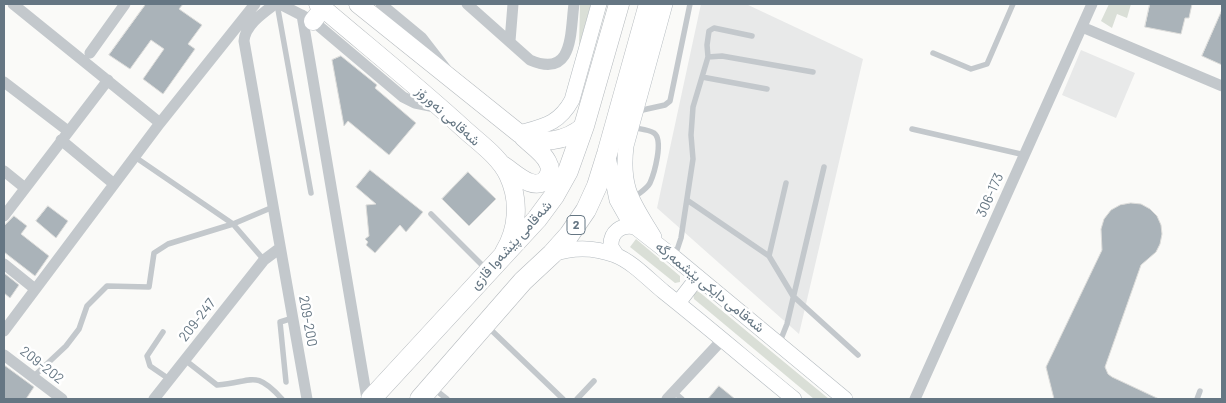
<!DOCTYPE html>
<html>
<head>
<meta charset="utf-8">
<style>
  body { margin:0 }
  #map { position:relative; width:1226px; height:403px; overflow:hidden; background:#fafaf8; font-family:Barlow,sans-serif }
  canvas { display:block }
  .frame { position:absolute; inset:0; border:5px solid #657683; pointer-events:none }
</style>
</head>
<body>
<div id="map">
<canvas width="1226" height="403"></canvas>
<div class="frame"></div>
</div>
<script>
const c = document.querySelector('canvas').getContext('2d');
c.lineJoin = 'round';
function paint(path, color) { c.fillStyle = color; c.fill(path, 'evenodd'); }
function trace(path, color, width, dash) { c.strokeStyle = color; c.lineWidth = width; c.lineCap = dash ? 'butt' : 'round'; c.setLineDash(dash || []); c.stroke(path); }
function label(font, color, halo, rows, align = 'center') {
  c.font = font + ' Barlow,Vazirmatn,sans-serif'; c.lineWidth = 5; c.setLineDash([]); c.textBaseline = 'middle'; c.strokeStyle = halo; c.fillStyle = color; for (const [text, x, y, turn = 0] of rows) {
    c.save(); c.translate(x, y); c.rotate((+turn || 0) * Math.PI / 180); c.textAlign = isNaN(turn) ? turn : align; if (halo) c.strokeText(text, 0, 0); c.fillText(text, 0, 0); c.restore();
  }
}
paint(new Path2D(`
  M701 4H746L863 59 799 334 657 208Z
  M1081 50 1135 73 1116 118 1062 95Z`), '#e8e9e9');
paint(new Path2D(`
  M580 4H591L579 47Z
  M1109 4H1131L1127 18 1117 14 1112 28 1101 21Z
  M636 239 680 276V282L675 283 630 247Z
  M698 291 829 399H814L694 299 693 294Z`), '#dadfd7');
const building = new Path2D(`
  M146 4H183L179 9 202 25 188 44 195 49 163 94 143 79 164 49 151 40 130 69 109 55Z
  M1150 4H1192L1189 18H1185L1181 34 1145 27Z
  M1222 10V65L1202 56Z
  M341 56 377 85 375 88 416 123 389 155 348 121 344 126 332 60Z
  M370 170 423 212 406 232 400 225 375 253 366 245 368 242 365 239 369 236 366 205 376 204 356 187Z
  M468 172 496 199 469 226 442 199Z
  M1131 203 1141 204 1150 209 1157 216 1161 225 1162 234 1160 244 1156 252 1141 265 1105 367 1108 374 1112 377 1159 399H1054L1046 367 1102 250 1101 229 1104 219 1111 210 1120 205Z
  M48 206 68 221 56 238 36 221Z
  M14 216 27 226 21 234 49 256 35 276 4 252V226Z
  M4 273 19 285 10 298 4 293Z
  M4 365 34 387 26 399H4Z
  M719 386 735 399H708Z`);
paint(building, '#aab3b9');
trace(building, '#dcdcda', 1);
const secondary = new Path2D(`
  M519 133C544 126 559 124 572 100L599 4
  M608 157 617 200 630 223 675 258 845 399
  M654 237C633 202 621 190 626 146L665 4
  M552 254C573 247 594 247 615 255 633 262 649 280 664 292 708 327 750 363 794 399
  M617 256 611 247C610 232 621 224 635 227
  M678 303 698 277`);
const primary = new Path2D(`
  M318 4C366 45 416 85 463 128 478 142 499 156 508 175 520 200 518 229 504 252
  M358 4 520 134C542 145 565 142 584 126
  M313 21 323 8
  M503 165C514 172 535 194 547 178 550 173 551 168 548 163 544 153 531 145 523 137`);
const highway = new Path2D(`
  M371 399 537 219 554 196 568 171 584 126 619 4
  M420 399 523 281 552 254 569 235 586 210 597 186 607 154 649 4`);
trace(secondary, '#b3babf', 16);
trace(primary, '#b5babe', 19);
trace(highway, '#b4b9bd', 21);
trace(new Path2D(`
  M277 4 311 193
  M933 53 971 69 987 64 1013 4
  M708 57 707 45 709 31 714 28 752 36
  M702 77 767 89
  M638 111 665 105 670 101 690 4
  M631 127C638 129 648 129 654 133 664 140 654 174 650 183 647 189 638 194 632 199
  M912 129 1025 155
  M135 157 233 224 273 207
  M786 183 769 256 793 296 858 355
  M687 200 769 256
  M431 214 487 270
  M675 256 681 238 693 159 691 135 693 107 708 57 722 56 813 72
  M487 326 563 399
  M163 332 147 356 150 366 169 379
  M779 344 787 324 824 167
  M185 360 217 385C252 383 254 368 282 399
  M33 377 66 346 79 329 87 306 107 286 149 287 154 253 168 244 233 224 264 260
  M286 382 280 322 293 318
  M433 388 447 399
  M674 392 682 399
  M577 399 594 381
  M1197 399 1200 391`), '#c3c8cc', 5.5);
trace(new Path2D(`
  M13 4 160 123
  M275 4C263 13 245 25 244 41L307 399
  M280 4 313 21 403 97 415 103 440 108
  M381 4 422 38 446 69
  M467 4 530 60C574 79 570 33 574 4
  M302 15 367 399
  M1082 27 1222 86
  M510 41 513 4
  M90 53 125 4
  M4 82 68 131
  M61 140 114 184
  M4 171 25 188
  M4 216 108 80
  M4 264 35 289
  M4 331 160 123 255 4
  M4 355 62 399
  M154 399 264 260 280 248
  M667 399 722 340
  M915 399 1092 4`), '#c3c8cc', 11);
trace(secondary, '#fff', 15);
trace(primary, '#fff', 18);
trace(highway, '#fff', 20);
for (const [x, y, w] of [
  [576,225,18]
]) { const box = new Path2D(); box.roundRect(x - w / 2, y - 9.5, w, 19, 4); c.fillStyle = '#fff'; c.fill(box); trace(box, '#657683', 1); }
label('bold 12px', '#657683', null, [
  ["2",576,225]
]);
label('14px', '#657683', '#fff', [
  ["شەقامی نەورۆز",448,116,42],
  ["306-173",990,195,-66],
  ["شەقامی پێشەوا قازی",511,245,-48],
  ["شەقامی دایکی پێشمەرگە",710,287,39],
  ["209-247",197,320,-52],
  ["209-200",308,321,80],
  ["209-202",42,365,38]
]);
</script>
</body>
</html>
